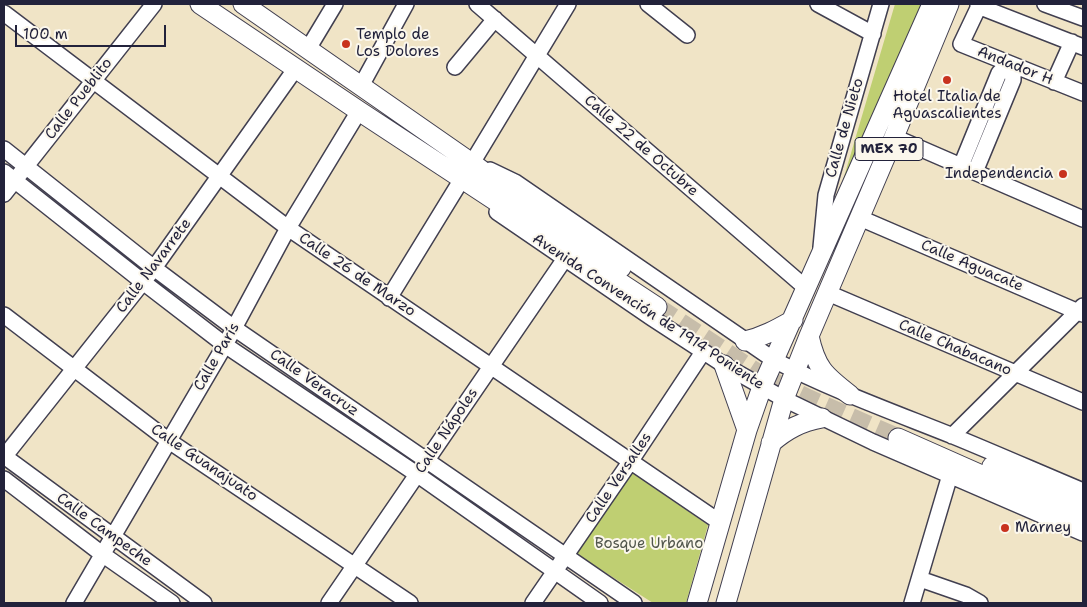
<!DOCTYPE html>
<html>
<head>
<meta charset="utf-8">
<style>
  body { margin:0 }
  #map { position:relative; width:1087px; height:607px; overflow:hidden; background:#f0e4c6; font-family:"Shantell Sans",sans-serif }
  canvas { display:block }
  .frame { position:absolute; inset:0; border:5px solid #22223b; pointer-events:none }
  .scale { position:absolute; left:15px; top:25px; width:151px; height:22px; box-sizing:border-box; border:2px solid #22223b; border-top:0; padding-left:6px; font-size:15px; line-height:18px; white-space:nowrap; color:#22223b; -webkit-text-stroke:4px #fbf7ec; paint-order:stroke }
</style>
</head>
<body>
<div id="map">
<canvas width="1087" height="607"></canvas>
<div class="frame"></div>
<div class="scale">100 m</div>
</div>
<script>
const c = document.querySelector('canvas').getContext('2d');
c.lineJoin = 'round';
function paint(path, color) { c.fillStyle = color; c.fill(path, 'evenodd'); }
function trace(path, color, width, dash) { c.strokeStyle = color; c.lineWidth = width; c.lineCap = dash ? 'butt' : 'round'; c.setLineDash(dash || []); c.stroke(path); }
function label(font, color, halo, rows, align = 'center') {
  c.font = font + ' "Shantell Sans",sans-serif'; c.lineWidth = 4; c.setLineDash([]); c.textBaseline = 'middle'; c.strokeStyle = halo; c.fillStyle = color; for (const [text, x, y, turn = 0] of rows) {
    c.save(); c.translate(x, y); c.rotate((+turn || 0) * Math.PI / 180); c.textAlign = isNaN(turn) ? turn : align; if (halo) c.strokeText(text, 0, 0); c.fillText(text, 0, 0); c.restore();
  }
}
paint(new Path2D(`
  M895 4H924L836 204Z
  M631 472 708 525 686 603H653L575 553Z`), '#bfcf72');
trace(new Path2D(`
  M657 307 765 378 809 399 898 438`), '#c7bdaa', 19, [19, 9]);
const minor = new Path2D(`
  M477 4 806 288
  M648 4 687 35
  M818 4 873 34
  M980 4 961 44 1083 93
  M1045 4 1083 18
  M978 6 1083 47
  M4 13 288 228 721 523
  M308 49 335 4
  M455 67 495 19
  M1054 82 1072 42
  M361 86 406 4
  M894 137 1083 219
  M4 149 154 268 234 328 634 603
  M472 163 568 4
  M961 166 999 73 1001 71 1007 70 1013 76V80L975 172
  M490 170 515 182 774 360C832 390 893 412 953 436 997 454 1040 473 1083 491
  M4 172 143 282 225 345 418 475 600 603
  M4 194 154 4
  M497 212 652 318 724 365 784 399 873 442 1083 533
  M860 218 1083 314
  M821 247 826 195 881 4
  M828 293 1083 402
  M389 298 462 179
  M4 315 169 441 410 603
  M952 436 1083 306
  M4 456 204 603
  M4 457 154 268 296 68
  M4 479 102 554 172 603
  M920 579 966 595 980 603
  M74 603 225 345 288 228 359 111
  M329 603 564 260
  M533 603 630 462 703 352
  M912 603 950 475`);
const major = new Path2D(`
  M200 4 359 111 657 307
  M243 4 476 166 521 200 621 268
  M809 336C816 368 824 375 850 395
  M745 341C763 337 777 329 793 320
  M724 365 747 430
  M898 438 1083 520
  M771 443C787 429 801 422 822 418
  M992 466 1083 504
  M697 603 747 430 762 387 932 4
  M726 603 784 399 809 336 894 137 949 4`);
trace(minor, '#413f50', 18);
trace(major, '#413f50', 21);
trace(minor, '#fff', 15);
trace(major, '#fff', 19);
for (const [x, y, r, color] of [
  [346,44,5,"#c8321e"],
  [947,80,5,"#c8321e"],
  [1063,174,5,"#c8321e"],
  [1005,528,5,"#c8321e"]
]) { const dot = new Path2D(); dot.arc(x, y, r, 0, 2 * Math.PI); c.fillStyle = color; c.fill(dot); trace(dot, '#fbf7ec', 2); }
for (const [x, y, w] of [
  [889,149,68]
]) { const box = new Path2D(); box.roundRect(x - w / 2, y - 11.5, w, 23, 4); c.fillStyle = '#fbf7ec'; c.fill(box); trace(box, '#22223b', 1); }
label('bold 14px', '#22223b', null, [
  ["MEX 70",889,149]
]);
label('15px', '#22223b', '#fbf7ec', [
  ["Templo de",356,35],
  ["Los Dolores",356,52],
  ["Hotel Italia de",947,97,"center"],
  ["Aguascalientes",947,114,"center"],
  ["Independencia",1053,174,"right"],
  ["Marney",1015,528]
], 'left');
label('15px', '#22223b', '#fbf7ec', [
  ["Andador H",1015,66,22],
  ["Calle Pueblito",79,99,-52],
  ["Calle de Nieto",845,128,-74],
  ["Calle 22 de Octubre",641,146,41],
  ["Calle Navarrete",154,266,-53],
  ["Calle Aguacate",972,266,23],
  ["Calle 26 de Marzo",357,275,34],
  ["Avenida Convención de 1914 Poniente",648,312,33],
  ["Calle Chabacano",955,348,23],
  ["Calle París",217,357,-60],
  ["Calle Veracruz",314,383,35],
  ["Calle Nápoles",447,431,-56],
  ["Calle Guanajuato",204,463,34],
  ["Calle Versalles",619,478,-56],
  ["Calle Campeche",104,530,36]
]);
label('15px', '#51564c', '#fbf7ec', [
  ["Bosque Urbano",649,544]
]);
</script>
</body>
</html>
